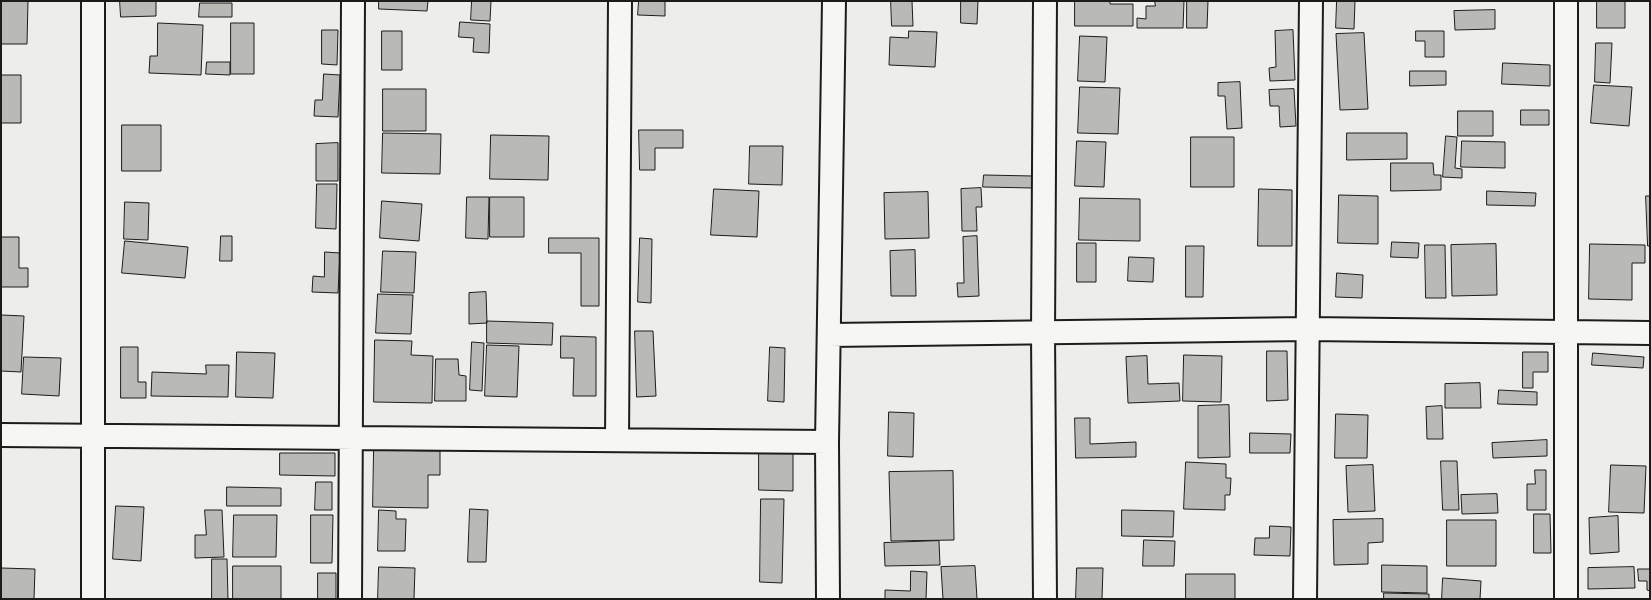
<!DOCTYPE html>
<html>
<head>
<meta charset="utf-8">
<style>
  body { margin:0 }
  #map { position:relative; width:1651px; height:600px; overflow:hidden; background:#edede9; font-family:Mali,sans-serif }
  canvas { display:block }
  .frame { position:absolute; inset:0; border:2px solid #1c1c1c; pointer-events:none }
</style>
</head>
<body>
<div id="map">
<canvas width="1651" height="600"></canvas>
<div class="frame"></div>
</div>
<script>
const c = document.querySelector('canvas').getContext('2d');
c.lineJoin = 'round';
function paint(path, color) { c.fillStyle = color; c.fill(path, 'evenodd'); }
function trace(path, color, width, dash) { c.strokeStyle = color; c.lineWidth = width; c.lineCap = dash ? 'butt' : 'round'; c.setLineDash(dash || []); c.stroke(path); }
const building = new Path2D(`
  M1 1H28L27 44H1Z
  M120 1H156V16L121 17Z
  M379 1H428L427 11 379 9Z
  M472 1H491L490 21 471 20Z
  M639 1H665V16L638 15Z
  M891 1H912L913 26H892Z
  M961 1H978L977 24 961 23Z
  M1075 1H1110V4H1133V26H1075Z
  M1155 1H1184L1183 28H1137V18L1146 19V6H1155Z
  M1187 1H1208L1207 28H1187Z
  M1337 1H1355L1354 29 1336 28Z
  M1597 1H1625V28H1597Z
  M200 3H232V17H199Z
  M1495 10V29L1455 30 1454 11Z
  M460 22 490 24 489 53 473 52 474 38 459 37Z
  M158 23 203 25 201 75 149 73 150 56H157Z
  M231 23H254V74H231Z
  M322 30H338L337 65 322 64Z
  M1293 30 1295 80 1270 81 1269 68 1276 67 1275 31Z
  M382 31H402V70H382Z
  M909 31 937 32 935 67 889 65 890 37 908 38Z
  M1416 31H1444V57H1425V41H1416Z
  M1364 33 1368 109 1340 110 1336 34Z
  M1080 36 1107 37 1105 82 1078 81Z
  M1596 43H1612L1610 83 1595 82Z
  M207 62H230V75L206 74Z
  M1503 63 1550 65V86L1502 84Z
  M1410 71H1446V85L1410 86Z
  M324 74 340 75 338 117 314 116 315 100H322Z
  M1 75H21V123H1Z
  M1240 82 1242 128 1227 129 1225 96H1218V83Z
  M1594 85 1632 87 1629 126 1591 123Z
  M1080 87 1120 88 1118 134 1078 133Z
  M383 89H426V131H383Z
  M1294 89 1296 126 1280 127 1279 106H1270L1269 90Z
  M1521 110H1549V125H1521Z
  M1458 111H1493V136H1458Z
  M122 125H161V171H122Z
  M639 130H683V148H655V170H640Z
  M383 133 441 134 440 174 382 173Z
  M1347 133H1407V159L1347 160Z
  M491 135 549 136 548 180 490 179Z
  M1446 136 1457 137 1455 168 1462 169V178L1443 177Z
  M1191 137H1234V187H1191Z
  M1077 141 1106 142 1104 187 1075 186Z
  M1462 141 1505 142V168L1461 167Z
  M338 143V181H316V144Z
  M750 146H783L782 185 749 184Z
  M1391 163H1433L1434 175H1441V190L1391 191Z
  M984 175 1033 176V188L983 187Z
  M317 184H337L336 229 316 228Z
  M981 188 982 207H976L977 231H962L961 189Z
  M714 189 759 191 757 237 711 235Z
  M1259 189 1292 190V246H1258Z
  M1487 191 1536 193 1535 206 1487 205Z
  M928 192 929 238 885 239 884 193Z
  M1339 195 1378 196V244L1338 243Z
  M1646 196H1650V246H1648Z
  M467 197H489L488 239 466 238Z
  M490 197H524V237H490Z
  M1080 198 1140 199V241L1079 240Z
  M382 201 422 204 419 241 380 238Z
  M125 202 149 203 148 240 124 239Z
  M221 236H232V261H220Z
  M977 236 979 296 958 297 957 283H964L963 237Z
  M1 237H19V268H28V287H1Z
  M549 238H599V306H581V253H549Z
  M640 238 652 239 651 303 638 302Z
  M125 241 188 247 185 278 122 273Z
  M1392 242 1419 243 1418 258 1391 257Z
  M1077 243H1096V282H1077Z
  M1496 244 1497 295 1452 296 1451 245Z
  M1590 244 1645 245V263H1632V300L1589 299Z
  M1425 245H1445L1446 298H1426Z
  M1186 246H1204L1203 297H1186Z
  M915 250 916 296H891L890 251Z
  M383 251 416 252 414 293 381 292Z
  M325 252 340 253 338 293 312 292 313 276 324 277Z
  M1129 257 1154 258 1153 282 1128 281Z
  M1337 273 1363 275 1362 298 1336 297Z
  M486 292 487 323 469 324V293Z
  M378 294 413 295 411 334 376 333Z
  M1 315 24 316 21 372 1 371Z
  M487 321 553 323 552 345 487 343Z
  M635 331H653L656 396 637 397Z
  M561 336 596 337V396H573L574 358H561Z
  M375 340 412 341 411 355 433 356 432 403 374 402Z
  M472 342 484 343 482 391 470 390Z
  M487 345 519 346 517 397 485 396Z
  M121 347H138V382H146V398H121Z
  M770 347 785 348 784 402 768 401Z
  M1267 351H1287L1288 400 1267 401Z
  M237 352 275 353 273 398 236 397Z
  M1523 352H1548V372H1533V388H1523Z
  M1593 353 1644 357 1643 368 1592 365Z
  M1184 355 1222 356 1221 402 1183 401Z
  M1147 356 1148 384 1179 383 1180 401 1128 403 1126 357Z
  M24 357 61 358 59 396 22 394Z
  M436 359H458L459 375 466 376V401H435Z
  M206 365H229L228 397 151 396 152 372 206 374Z
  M1480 383 1481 408H1445V384Z
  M1499 390 1537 392V405L1498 404Z
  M1229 405 1230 457 1198 458V406Z
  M1442 406 1443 439H1427L1426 407Z
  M889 412 914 413 913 457 888 456Z
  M1336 414 1368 415 1367 458H1335Z
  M1075 418H1090V444L1136 442V457L1076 458Z
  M1250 433 1291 434 1290 453H1250Z
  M1547 440V456L1493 458 1492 443Z
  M374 450 440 451V475H428V508L373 507Z
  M280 453H335V476L280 475Z
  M759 453H793V491L759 490Z
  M1441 461H1457L1459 510H1443Z
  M1186 462 1226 464V478H1231L1230 495H1225V510L1184 509Z
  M1373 465 1375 511 1348 512 1346 466Z
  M1611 465 1646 466 1644 513 1609 512Z
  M1535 470H1546V510H1527V484H1535Z
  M953 471 954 540 891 541 889 472Z
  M316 482H332V510H315Z
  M227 487 281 488V506H227Z
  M1497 494 1498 513 1462 514 1461 495Z
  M761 499H784L782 583 760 582Z
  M116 506 144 507 141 561 113 559Z
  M470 509 488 510 486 562H468Z
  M205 510H222L224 557 195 558V535H206Z
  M379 510 396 511V519H406L405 551H378Z
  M1122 510 1174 511 1173 537 1122 536Z
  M1534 514H1550L1551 553H1534Z
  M234 515H277L276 557H233Z
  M311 515H333L332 563H311Z
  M1618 516 1619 552 1590 554 1589 518Z
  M1383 519V542L1368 543V564L1334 565 1333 520Z
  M1447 520H1496V566H1447Z
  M1270 526 1291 527 1290 556 1254 555 1255 538H1269Z
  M1144 540 1175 541 1174 566H1143Z
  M939 541 940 565 885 566 884 543Z
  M212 559H227L228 599H212Z
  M1382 565 1427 566V593L1382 592Z
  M233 566H281V599H233Z
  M975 566 977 599H943L941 567Z
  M379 567 415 568 414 599H378Z
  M1634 567 1635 588 1588 589V568Z
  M1 568 35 569 34 599H1Z
  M1077 568H1103L1102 599H1076Z
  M1638 569H1650V591L1647 590V581H1639Z
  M911 571 927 572 926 599H885V590L910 591Z
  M318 573H336V599H318Z
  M1186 574H1235V599H1186Z
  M1443 578 1481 581 1480 599H1442Z
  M1384 593 1429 594V599H1384Z`);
paint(building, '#b9b9b6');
trace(building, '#1c1c1c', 1);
const minor = new Path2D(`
  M1045 1 1043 333 1045 599
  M829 335 1308 329 1650 333
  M1 435 827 442
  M617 440 620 1
  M93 599V1
  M350 599 353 1
  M828 599 827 442 834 1
  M1305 599 1311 1
  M1566 599V1`);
trace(minor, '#1c1c1c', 26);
trace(minor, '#f6f6f2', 22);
</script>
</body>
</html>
